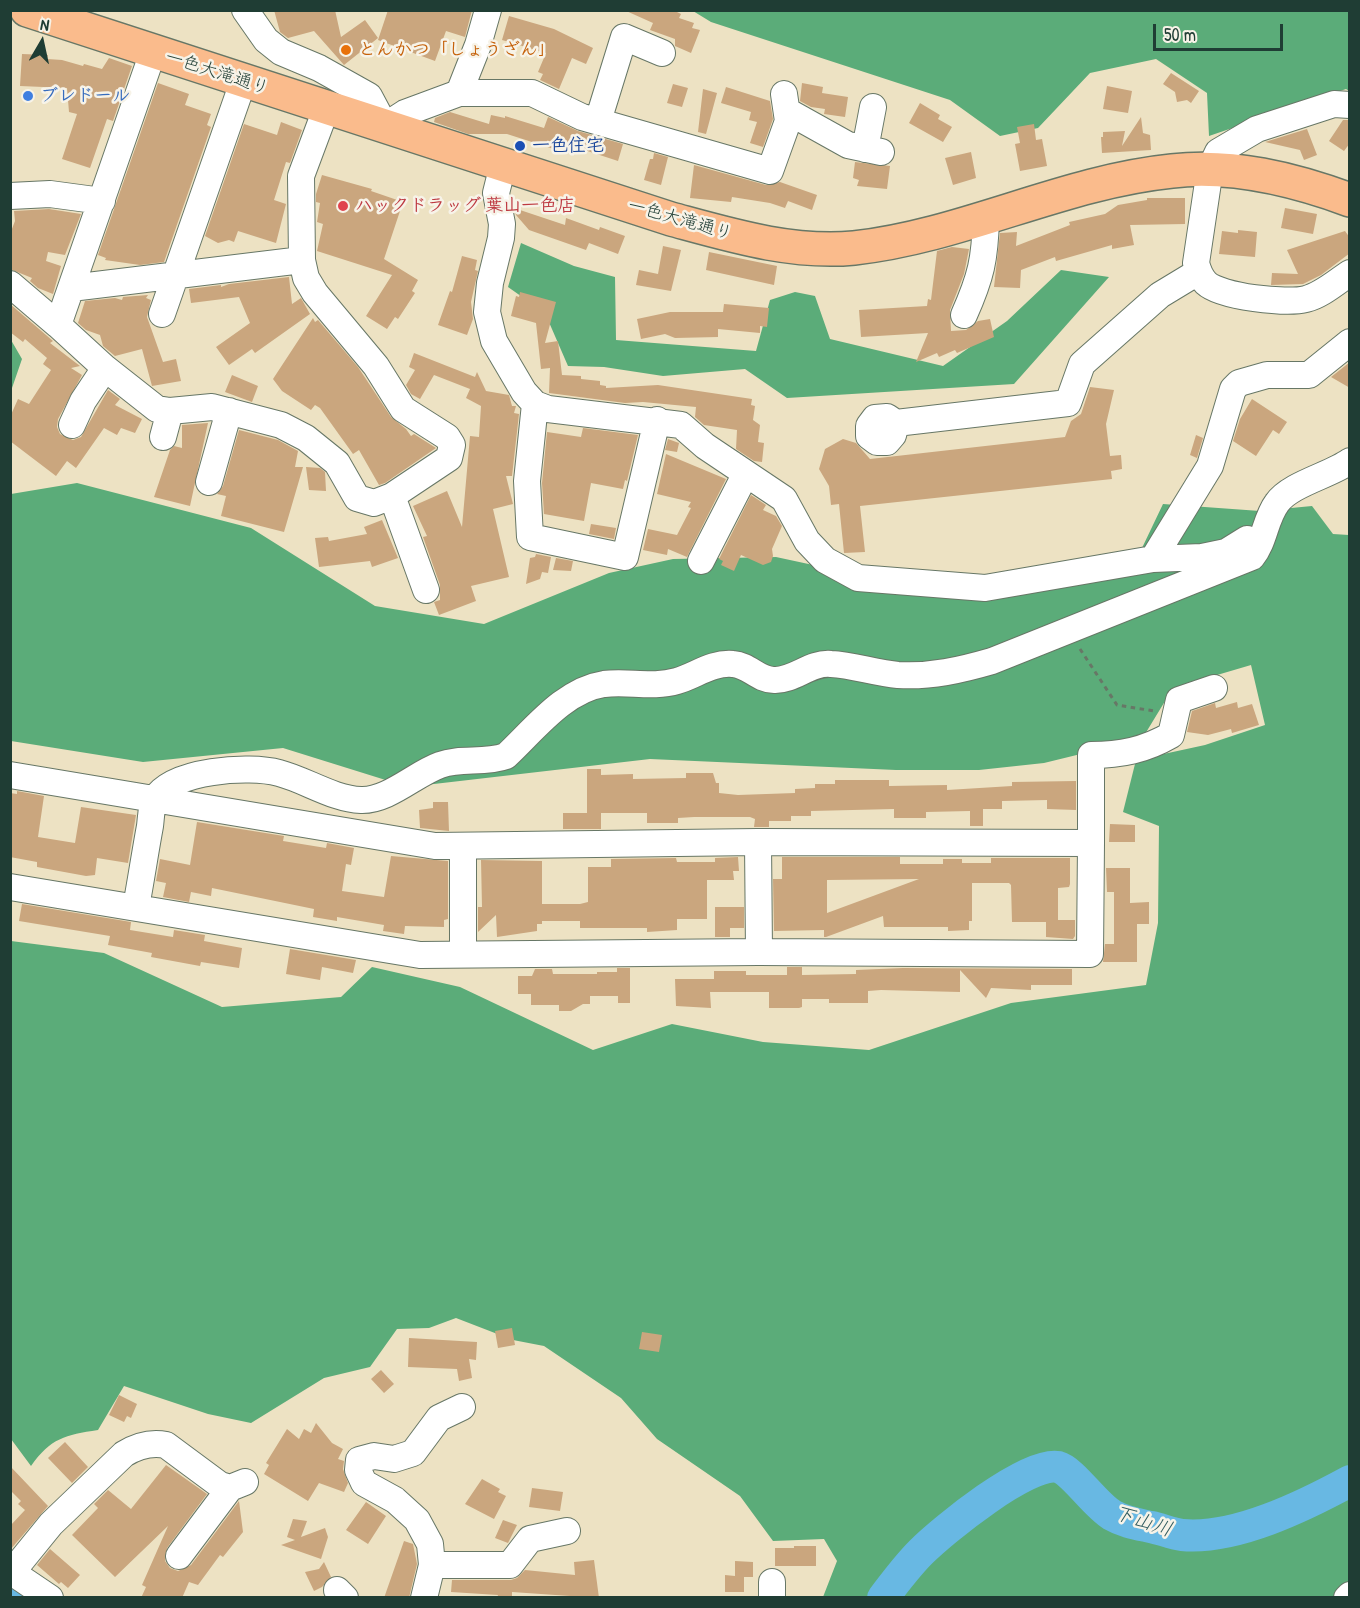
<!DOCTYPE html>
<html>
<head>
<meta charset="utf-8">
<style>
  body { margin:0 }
  #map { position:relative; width:1360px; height:1608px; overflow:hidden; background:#ede2c3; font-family:"Patrick Hand",sans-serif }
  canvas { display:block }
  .frame { position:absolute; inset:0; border:12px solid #1f3d34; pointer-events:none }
  .north { position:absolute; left:12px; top:12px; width:60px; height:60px; -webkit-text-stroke:4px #f7f3e8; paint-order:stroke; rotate:9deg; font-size:16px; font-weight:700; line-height:24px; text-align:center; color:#1f3d34 }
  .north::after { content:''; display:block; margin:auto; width:21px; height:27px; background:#1f3d34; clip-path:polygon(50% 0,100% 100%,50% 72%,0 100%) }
  .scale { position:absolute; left:1153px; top:24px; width:130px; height:27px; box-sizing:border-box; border:3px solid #1f3d34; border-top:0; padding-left:8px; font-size:18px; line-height:21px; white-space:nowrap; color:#1f3d34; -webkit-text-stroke:4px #f7f3e8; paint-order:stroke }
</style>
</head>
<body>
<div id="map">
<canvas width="1360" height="1608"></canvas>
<div class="frame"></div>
<div class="north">N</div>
<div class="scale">50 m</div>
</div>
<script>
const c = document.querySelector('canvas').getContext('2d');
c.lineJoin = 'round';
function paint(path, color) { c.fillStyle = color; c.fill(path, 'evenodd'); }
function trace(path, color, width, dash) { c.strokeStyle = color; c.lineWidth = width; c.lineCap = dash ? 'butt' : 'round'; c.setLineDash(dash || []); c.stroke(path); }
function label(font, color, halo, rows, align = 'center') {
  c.font = font + ' "Patrick Hand","Klee One",sans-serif'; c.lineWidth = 5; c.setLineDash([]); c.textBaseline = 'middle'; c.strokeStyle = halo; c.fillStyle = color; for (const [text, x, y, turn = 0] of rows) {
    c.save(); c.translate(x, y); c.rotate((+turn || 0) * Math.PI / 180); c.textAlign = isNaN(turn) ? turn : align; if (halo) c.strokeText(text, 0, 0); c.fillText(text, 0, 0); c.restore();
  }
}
paint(new Path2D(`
  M693 11H1349V91L1346 89 1209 136 1207 93 1156 59 1090 73 1038 128 1000 136 950 100 711 22Z
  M521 243 574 266 615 277 616 340 756 351 770 300 795 292 815 296 830 339 943 366 1007 321 1061 270 1109 277 1014 384 787 398 745 369 663 376 604 367 568 366 545 313 508 287Z
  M11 340 22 359 12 388H10Z
  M77 483 251 528 375 606 484 624 609 573 673 559 776 557 971 599 1142 548 1163 504 1260 511 1312 506 1333 534 1349 535V1597H823L837 1561 824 1539 773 1541 740 1496 657 1439 621 1398 544 1346 513 1340 456 1318 429 1328 397 1329 370 1367 324 1378 251 1423 208 1414 124 1386 98 1430C65 1435 51 1438 31 1466L11 1439V941L104 953 222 1007 341 997 372 967 460 987 593 1050 672 1024 763 1042 869 1050 1011 1003 1146 985 1158 923 1159 826 1123 812 1136 760 1205 745 1265 725 1251 665 1173 688 1142 739 1044 763 979 770H896L650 759 408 787 283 748 143 762 11 741V494Z`), '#5bac79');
trace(new Path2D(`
  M10 1595 14 1598
  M883 1598C895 1582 907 1566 921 1552 943 1530 1028 1461 1058 1467 1073 1471 1094 1504 1112 1515 1124 1522 1137 1524 1151 1527 1161 1529 1172 1534 1182 1535 1235 1540 1304 1506 1350 1481`), '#68b8e3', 32);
paint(new Path2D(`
  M274 10H335L341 37 365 20 378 38 344 65 314 31 288 38 280 32Z
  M388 10H472L465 37 446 31 435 61 378 40Z
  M624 10H673L681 14 679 18 694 23 692 28 700 30 691 53 675 46V39L650 30 653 23Z
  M509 16 554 29 593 48 586 64 572 58 559 89 540 80 543 74 538 72 546 53 502 40Z
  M22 54 48 55 47 59 62 60 83 66 84 64 102 69 109 58 132 66 113 121 107 119 90 168 62 159 77 114 69 112 67 88 20 86Z
  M1171 73 1199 91 1191 103 1187 100 1177 102 1175 92 1163 84Z
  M158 83 189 94 185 105 211 114 207 125 211 127 164 262 140 265 105 260 106 258 98 255Z
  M802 83 823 87 822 93 848 97 845 117 824 114 825 109 811 107 800 101Z
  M673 84 688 88 682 107 667 103Z
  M1107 86 1132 91 1128 113 1103 109Z
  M726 87 770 101 773 119 763 147 750 143 757 122 749 120 751 112 721 103Z
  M703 89 717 93 706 134 698 132Z
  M920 103 940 115 938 119 952 127 943 142 909 123Z
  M450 112 489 124 491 115 505 118V116L544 128 548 117 578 131 623 144 618 161 563 143 560 151 507 134H468L434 122 435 118Z
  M1141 117 1143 133 1150 135 1151 150 1102 153 1101 137H1103V132L1125 131 1122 146Z
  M1343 120H1350V143L1344 151 1329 141Z
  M281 122 302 130 290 163 286 162 274 200 286 204 276 243 238 231 234 242 229 240 218 243 205 236 244 124 277 135Z
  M1034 124 1036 140 1042 139 1047 166 1020 171 1015 144 1020 143 1017 127Z
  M1307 129 1317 155 1304 160 1300 150 1265 142Z
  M971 152 976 178 953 185 945 158Z
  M654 153 668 157 661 185 644 180 650 159H653Z
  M855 162 890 166 887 189 857 186 859 180 853 178Z
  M694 165 766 185 780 182 817 195 812 210 788 201 785 208 770 203 732 197 731 202 690 198Z
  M322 175 372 189 371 191 403 202 384 259 418 280 412 291 415 293 398 319 395 317 387 329 366 316 392 275 317 251 323 224 317 222 320 203 316 202V194Z
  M1147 198H1185V224L1130 225 1134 245 1112 249V245L1056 261 1055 257 1021 270 1020 288 994 287 1000 233 1017 232 1016 246 1070 225 1069 222 1105 214 1118 205 1147 200Z
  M514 208 565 225 566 218 599 230 600 227 625 236 618 254 589 243 586 250 529 230 516 215Z
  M1285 208 1317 214 1313 234 1281 228Z
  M49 209 81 214 65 255 48 252 46 261 61 266 53 294 38 288 30 281 32 278 10 269V234L15 221 14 211Z
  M1238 230 1257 232 1255 257 1219 254 1222 231 1238 233Z
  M1345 231 1350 238V253L1321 275 1303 284 1271 285 1272 273 1298 274 1287 250Z
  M663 246 681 250 671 291 636 285 639 270 658 274Z
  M952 247 969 249 964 274 950 310 951 331 966 330 978 321 990 319 994 337 957 353 955 350 939 357 937 353 916 362 928 333 861 337 859 310 927 306 928 299 931 300 937 251Z
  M709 252 777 266 774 285 706 270Z
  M462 256 477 260 475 270 478 271 471 302 473 319 467 335 438 325 450 291 452 292Z
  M289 277 292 304 301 298 310 314 255 353 252 349 229 365 216 347 250 323 239 297 191 303 189 289 221 285V287L229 284Z
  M520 292 556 302 545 343 558 341 562 375 581 376V379L600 381V385L606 386V388L658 385 752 399 751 405 755 406 753 420 760 425 758 442 764 443 762 462 754 461 736 449 737 430 704 425 695 417 696 407 643 402 625 403 549 393 550 368 541 369 536 323 511 316 516 296 519 297Z
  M148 295 146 298 151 300 147 317 163 362 176 359 181 381 152 386 142 349 115 356 103 346 100 335 86 330 78 323 85 301 115 298 122 300 123 297Z
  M10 304 53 341 50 343 80 366 71 368 82 375 58 419 57 427 60 434 73 440 81 437 108 390 120 399 115 405 142 419 135 433 121 428 117 435 104 428 76 468 67 461 56 476 10 441V417L18 399 29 404 51 370 43 364 47 358 25 339 23 342 10 332Z
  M724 304 769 308 767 327 760 326V333L718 329V337L675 338 665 334 641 339 637 319 670 312H723Z
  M313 318 315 322 318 320 358 367 391 417 406 429 411 436 414 434 436 448 385 483 379 485 359 450 353 454 320 408 315 405 311 410 282 391 273 379Z
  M414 353 475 377 477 372 486 391 509 395 512 406H516L514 413 519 414 512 476H506L513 504 493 509 509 577 471 586 476 601 439 615 434 602 440 600V585L423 537 427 536 413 506 447 491 462 527 470 436 479 437 481 406 466 398 470 389 434 375 420 399 411 394 406 385 415 370 409 367Z
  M1350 362V388L1331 377Z
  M232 375 258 386 252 402 225 392Z
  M1090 387 1114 390 1106 424 1110 456 1121 455 1122 469 1111 471 1112 479 860 506 865 552 844 553 839 504 831 505 829 486 819 469 825 449 843 439 856 443 870 459 1065 437 1071 421 1081 414Z
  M1252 399 1287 422 1279 434 1273 430 1256 456 1233 441 1240 419Z
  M208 423 190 506 154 497 170 450 174 446 182 448V425Z
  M583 428 638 435 627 481 625 480 623 489 591 483 584 521 544 514 542 483 547 432 581 437Z
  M239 430 278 440 298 451 295 467H303L284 532 221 516 226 496 217 494 223 486Z
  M1196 435 1203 438 1197 458 1190 455Z
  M668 439 679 443 677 452 665 450Z
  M666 454 726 479 687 557 668 549 667 555 643 550 648 529 677 535 691 508 688 507 691 502 657 494Z
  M306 467 320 468 325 472 326 491 309 490Z
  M751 495 766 505 763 510 776 516 782 526 772 549 773 556 771 562 763 565 741 555 734 571 721 565 723 561 719 559Z
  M382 520 398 558 372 567 370 561 319 567 315 538 328 537 329 541 367 534 364 527Z
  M591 524 616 528 614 539 589 534Z
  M536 554 551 557 548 573 542 572 540 579 526 584 530 558 535 557Z
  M556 558 573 561 571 571 553 570Z
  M1237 702 1238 708 1252 704 1259 725 1232 733 1231 729 1208 735 1187 732 1192 711 1215 703 1216 708Z
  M587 769H601V775L633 774V779L686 778V773H713L716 783H719V793L738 795 795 793V789L815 788V784H835V780H889V786L947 785V790L1012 786V782L1076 781V810L1047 809V800L1002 801V809H983V826H970V811L926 812V818H894V809L811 811V816H791V821H769V827H754L755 819 750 817H694L678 818V823H647V813H601V829H563V813H587Z
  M17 791 44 796 38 837 75 843 81 807 136 815 128 863 97 858 95 875 86 876 37 867V862L10 857V793L17 794Z
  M433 802H448L449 831 420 828 419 810 433 808Z
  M197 822 284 836 283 841 326 848 327 843 354 848 351 865 346 864 342 891 384 897 391 856 448 861V919L444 920V927L405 926 404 934 383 931 384 925 337 917V921L313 917 314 909 212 888 211 896 191 892 189 902 163 897 166 883 156 881 160 859 190 865Z
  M1110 824 1135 825V842H1109Z
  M738 857 739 871H733L734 880H707V919H677V930L647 932V928H580V921H542V924H537V931L497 937 496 915 478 932V907H482L481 860 542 861V904H580L588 902V867H611V859L676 858 677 862H715V858Z
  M782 857H900V864H943V859H962V863H991V858H1070V884L1069 887 1058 888V920H1075V936L1073 939 1046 937V922H1012L1011 885 1009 883H972V921H969V930L948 931V927H884L883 916 826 937H824V930L774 931 773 879H782ZM919 879 827 913V880Z
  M1106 868H1130V903L1149 902V924H1137V962H1103L1105 944H1114V892H1107Z
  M22 904 131 922 130 930 173 937 174 930 205 935 204 941 242 948 239 968 201 962 200 966 151 957 152 953 108 945 110 936 19 921Z
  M715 907H744V928H730V937H715Z
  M290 949 356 960 353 973 322 967 320 980 286 974Z
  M787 967H802V975L856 974V970L903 968 1072 969V985H1031V990L991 988 986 998 960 970V992L881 990 868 991V1003H829V999H802V1007L799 1008H769V992H710L711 1008 676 1006 675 979H714V971H746V975H787Z
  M617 968H630V1003H618V996H590V1004H583L571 1011H559V1005H531V994H518V976H532L535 969H552L553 974H597V972H617Z
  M512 1328 515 1345 498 1348 495 1331Z
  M642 1332 662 1335 659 1352 639 1349Z
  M409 1338 477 1342 476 1360 469 1359 472 1378 459 1381 457 1369 408 1367Z
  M381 1370 394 1384 384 1393 371 1379Z
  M119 1395 137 1404 131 1418 127 1416 124 1422 109 1415Z
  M316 1423 332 1443 343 1449 338 1459 344 1461 343 1469 348 1483 344 1492 319 1483 308 1501 264 1474 269 1465 266 1463 287 1429 299 1439 304 1429 311 1433Z
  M65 1442 88 1467 72 1483 48 1458Z
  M166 1465 207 1494 167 1548 165 1561 170 1568 178 1571 191 1565 239 1501 243 1532 223 1557 220 1555 198 1585 189 1582 182 1598H141L146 1587 142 1585 168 1526 115 1577 72 1535 98 1508 94 1504 108 1490 131 1509Z
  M10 1466 48 1506 10 1550V1526L25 1510 18 1504 21 1501 10 1490Z
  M482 1479 500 1489 498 1492 506 1496 494 1519 465 1504Z
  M532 1488 563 1492 560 1511 529 1507Z
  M366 1502 386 1516 368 1544 346 1530Z
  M293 1519 307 1521 301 1537 325 1528 328 1537 321 1559 281 1545 295 1540 287 1537Z
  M503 1520 517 1525 508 1543 495 1538Z
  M404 1541 413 1544 417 1564 409 1598H384Z
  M794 1546H816V1566H775V1548H794Z
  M50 1549 80 1575 68 1588 61 1582 59 1584 37 1565Z
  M594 1560 599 1598 512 1592V1598H497L498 1595 451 1592 452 1580H511L517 1578 525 1570 575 1575 574 1562Z
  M735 1561 753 1562V1577H744V1592H725V1575L735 1576Z
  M324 1562 331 1577 322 1587 314 1591 305 1572 319 1569Z`), '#caa67e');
const minor = new Path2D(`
  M245 10 266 40 281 52 319 68 369 96 385 126 405 113 459 93 478 45 488 10
  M153 52 58 325 105 368 157 409 170 411 212 407 281 425 306 438 337 463 357 498 374 503 392 496 449 458 452 445 447 437 403 409 376 366 315 293 306 278 302 260 301 176 326 109
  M459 93H532L582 117 770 171 788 121 784 94
  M1350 105 1334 104 1257 129 1218 152 1210 169 1196 263C1198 271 1200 277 1206 283 1221 297 1287 304 1306 299 1322 295 1336 282 1350 273
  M787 111 848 145 881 152
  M598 121 624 37 662 53
  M865 149 873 107
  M503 165 496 193 502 224 501 238 490 283 487 312 494 341 524 392 535 404 548 409 681 425 705 446 784 499 807 541 825 560 858 578 985 588 1153 559 1202 557 1226 552 1247 539
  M10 196 50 194 102 201
  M10 284 58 325
  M71 288 302 260
  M162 314 243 82
  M964 315C981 277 985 259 986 218
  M535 404 527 481 530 537 625 557 657 420
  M896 423 893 435 887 442H877L869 436V426L875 418 887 417 896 423 1068 403 1082 364 1160 295 1198 272
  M72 425 83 401 105 368
  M163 437 170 411
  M209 482 229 411
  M392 496 426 590
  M1153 559 1210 466 1233 389 1239 383 1267 375H1309L1350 342
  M701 561 745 475
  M10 775 435 846 758 842 1091 843 1090 954 759 952 420 955 10 887
  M758 842 759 952
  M1091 843V755C1121 755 1145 750 1171 735L1179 700 1214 688
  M136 907C141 880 145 853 150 826 151 819 151 806 155 799 172 770 249 765 279 773 306 780 333 799 361 800 388 801 415 774 440 765 461 757 484 764 506 756 534 730 564 690 604 684 628 681 653 688 677 681 695 676 712 662 733 664 749 665 758 680 774 680 794 681 810 662 831 664 853 665 875 673 898 675 931 677 961 670 992 661L1252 557C1265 541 1265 519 1277 503 1290 484 1331 475 1350 461
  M463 954V847
  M179 1556 230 1488
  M432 1565H510L530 1539 567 1531
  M10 1571 50 1598
  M12 1572 51 1524 124 1454C137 1446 151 1442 166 1445L220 1485 230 1488 245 1482
  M772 1582V1598
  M337 1590 345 1598
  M424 1598 432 1565 430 1544 417 1520 395 1500 364 1483 358 1470 359 1460 374 1456 394 1459 413 1453 439 1418 462 1407
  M1347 1598 1350 1595`);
const major = new Path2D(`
  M27 10 671 219C730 235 792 254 854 248 963 236 1063 182 1172 171 1232 164 1293 179 1350 200`);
trace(minor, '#677766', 28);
trace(major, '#677766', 36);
trace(new Path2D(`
  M1080 649 1117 705 1154 711`), '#677766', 3, [4.5, 4.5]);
trace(minor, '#fff', 26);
trace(major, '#fabb8c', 33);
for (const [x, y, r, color] of [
  [346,50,6,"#e8710a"],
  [28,96,6,"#3f7fe0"],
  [520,146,6,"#1a4fb4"],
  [343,206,6,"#e0444e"]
]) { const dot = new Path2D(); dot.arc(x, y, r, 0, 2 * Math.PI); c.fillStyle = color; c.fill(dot); trace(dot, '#f7f3e8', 2); }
label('bold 18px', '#c56008', '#f7f3e8', [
  ["とんかつ「しょうざん」",358,50]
], 'left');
label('18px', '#1f3d34', '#f7f3e8', [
  ["一色大滝通り",217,73,18],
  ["一色大滝通り",680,220,16]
]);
label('bold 18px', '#366cbe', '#f7f3e8', [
  ["ブレドール",40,96]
], 'left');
label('bold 18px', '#164399', '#f7f3e8', [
  ["一色住宅",532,146]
], 'left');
label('bold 18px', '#be3a42', '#f7f3e8', [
  ["ハックドラッグ 葉山一色店",355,206]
], 'left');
label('italic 20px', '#315c60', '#f7f3e8', [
  ["下山川",1143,1522,18]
]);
</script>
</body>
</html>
